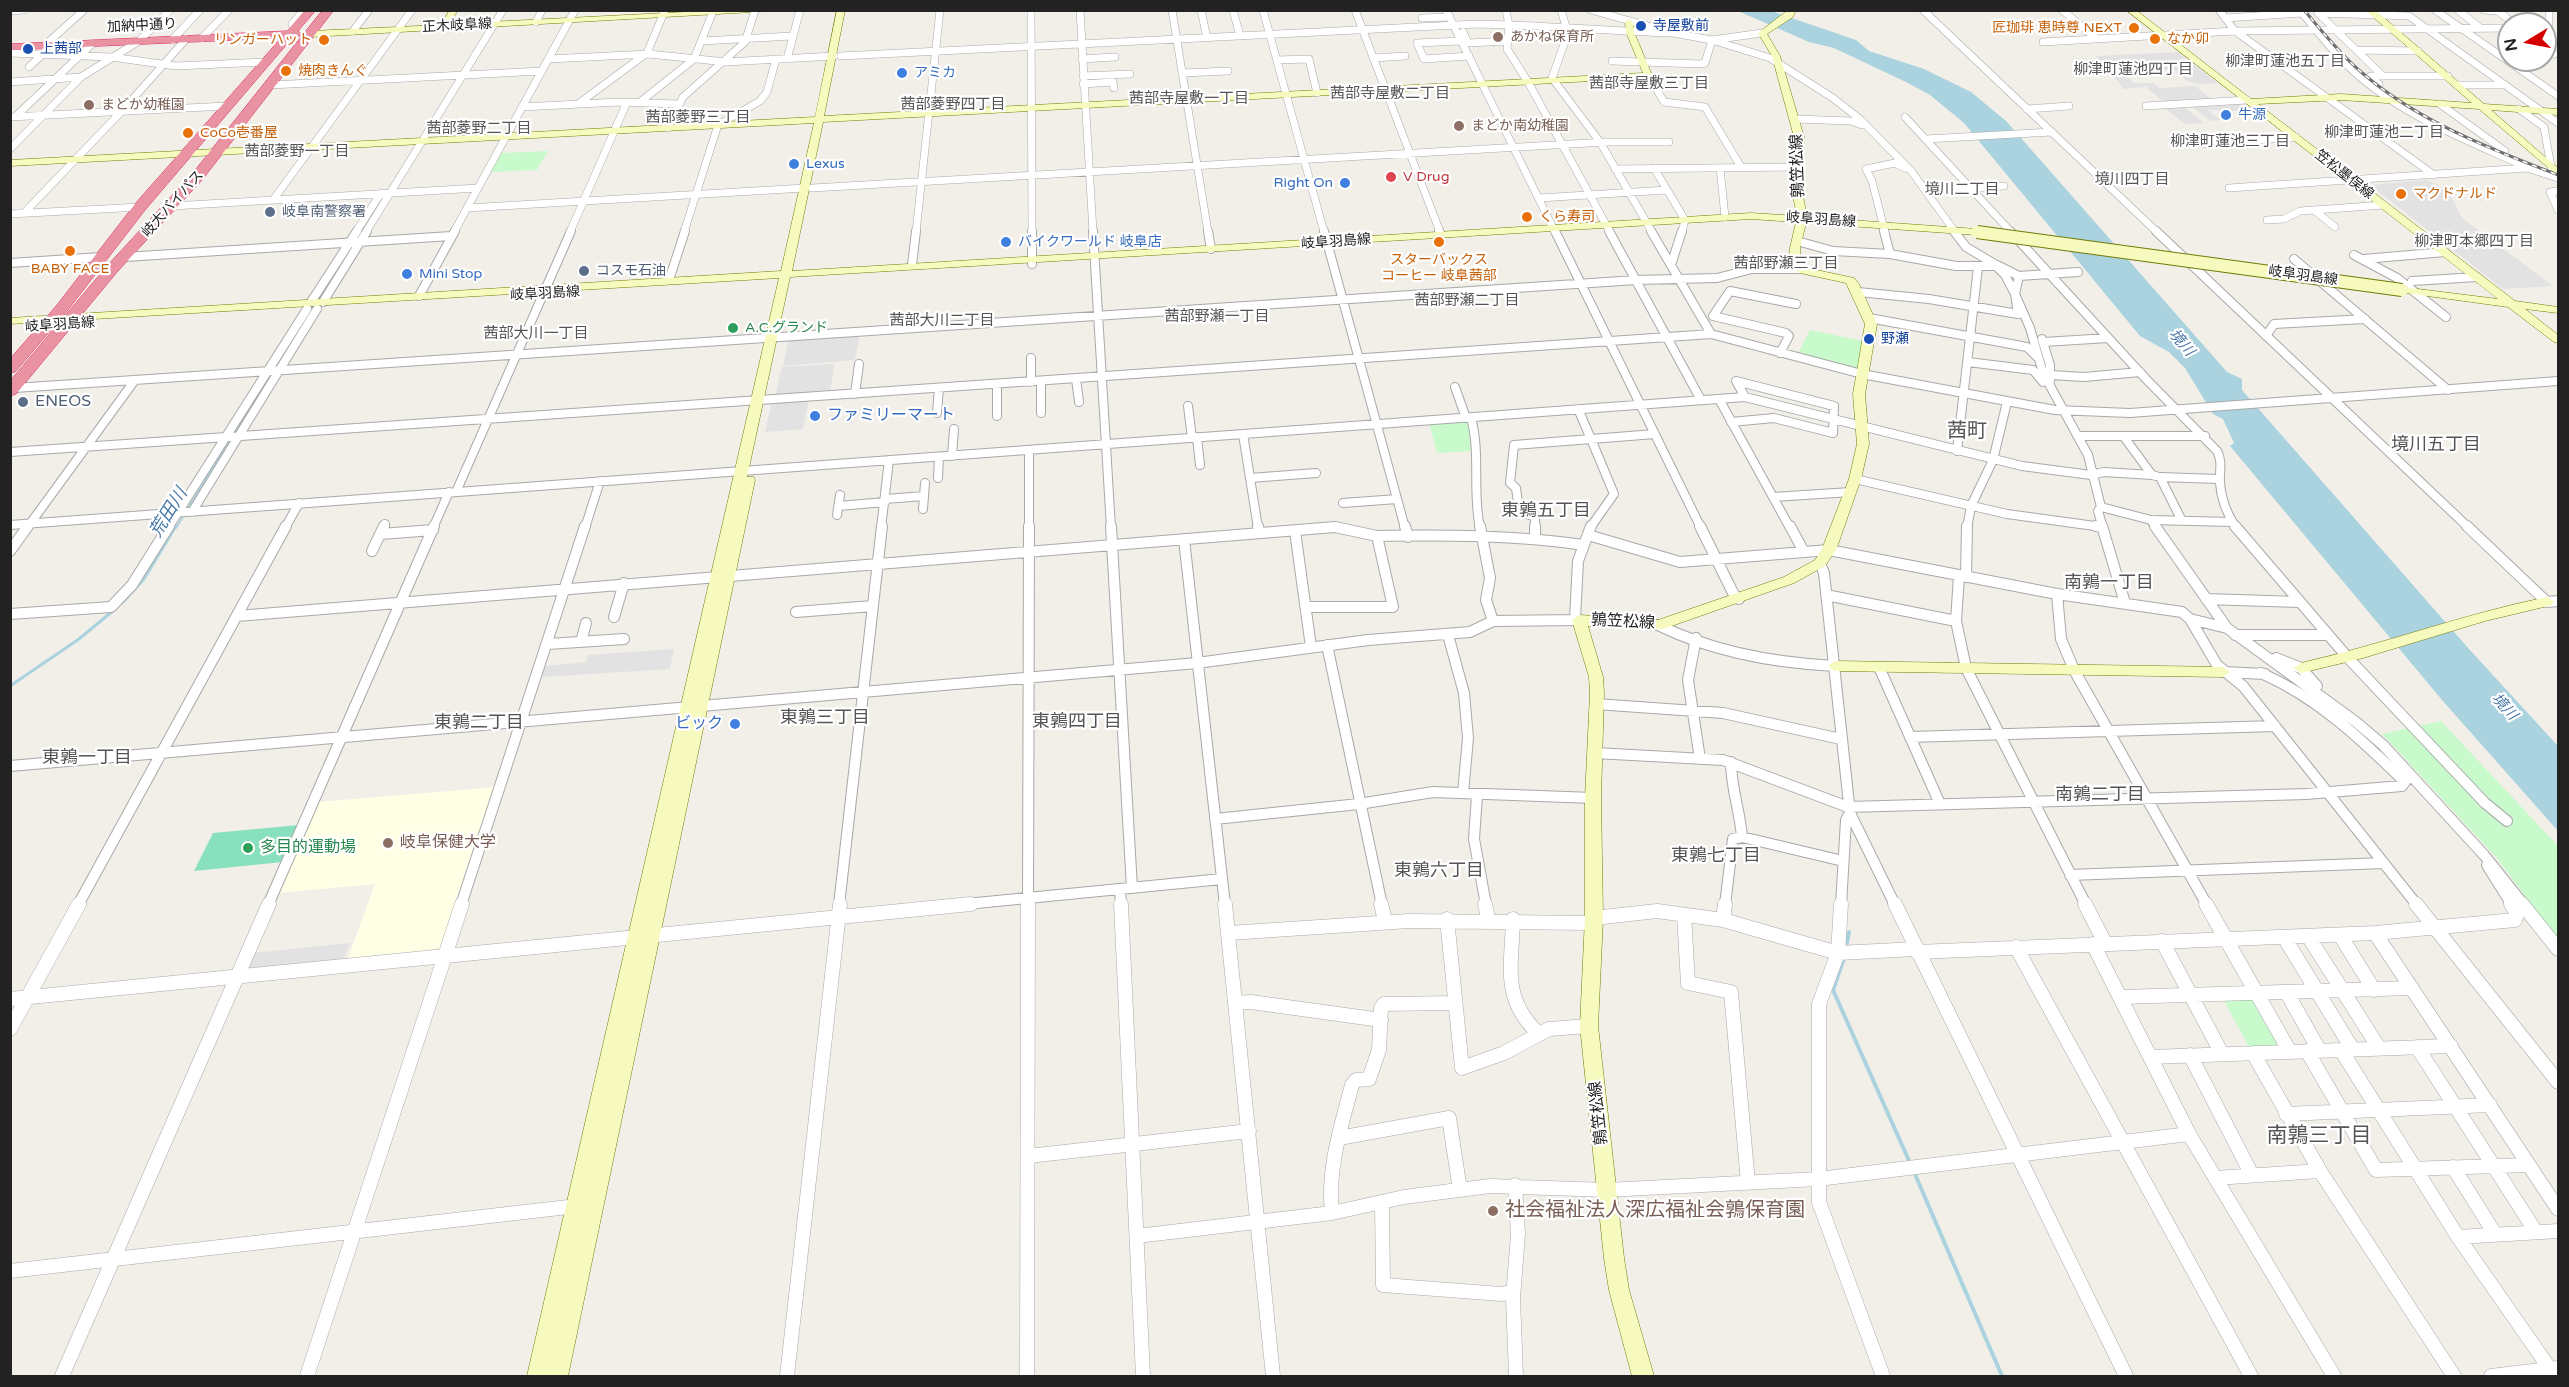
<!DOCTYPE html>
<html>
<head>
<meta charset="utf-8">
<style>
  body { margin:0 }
  #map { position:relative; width:2569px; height:1387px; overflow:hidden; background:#f2efe9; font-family:"Varela Round",sans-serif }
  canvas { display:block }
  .frame { position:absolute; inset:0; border:12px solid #222; pointer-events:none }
  .north { position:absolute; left:2497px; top:12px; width:60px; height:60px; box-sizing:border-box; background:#fff; border:2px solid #a7a7a7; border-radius:50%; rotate:260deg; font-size:16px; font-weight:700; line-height:24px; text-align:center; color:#222 }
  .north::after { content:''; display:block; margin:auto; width:21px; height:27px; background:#d40000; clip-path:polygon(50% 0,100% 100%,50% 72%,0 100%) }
</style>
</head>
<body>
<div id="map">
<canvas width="2569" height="1387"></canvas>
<div class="frame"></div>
<div class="north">N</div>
</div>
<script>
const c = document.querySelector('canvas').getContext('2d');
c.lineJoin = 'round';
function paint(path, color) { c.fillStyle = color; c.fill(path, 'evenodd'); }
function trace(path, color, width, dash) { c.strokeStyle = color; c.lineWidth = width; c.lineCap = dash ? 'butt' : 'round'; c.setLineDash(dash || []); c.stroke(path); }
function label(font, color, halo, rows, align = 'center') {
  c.font = font + ' "Varela Round","Noto Sans JP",sans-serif'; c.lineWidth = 4.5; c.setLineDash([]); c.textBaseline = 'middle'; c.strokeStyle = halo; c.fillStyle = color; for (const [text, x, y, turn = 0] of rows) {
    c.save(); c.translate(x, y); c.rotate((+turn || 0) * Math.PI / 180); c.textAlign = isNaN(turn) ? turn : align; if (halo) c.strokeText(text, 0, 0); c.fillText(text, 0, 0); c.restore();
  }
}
paint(new Path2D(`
  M496 787 442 950 347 961 375 884 277 893 318 802Z`), '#ffffe5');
paint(new Path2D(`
  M548 151 537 170 491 172 501 153Z
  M1810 330 1863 341 1858 369 1797 355Z
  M1470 421 1473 451 1437 453 1429 423Z
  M2441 721 2558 846V940L2496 857 2382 734Z
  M2255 998 2284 1048 2249 1047 2223 999Z`), '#c8facc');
paint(new Path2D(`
  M299 825 283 862 194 871 213 833Z`), '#88e0be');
paint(new Path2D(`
  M2178 52 2217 83 2198 84 2187 81 2174 69 2123 73 2134 83H2153L2159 88 2195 86 2214 101 2165 103 2147 88 2151 86 2124 89 2096 56Z
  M2243 102 2255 111 2208 110 2220 120 2210 121 2190 105Z
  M2182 105 2204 123 2185 124 2163 107Z
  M2426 180 2435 183 2450 195 2462 218 2553 286 2503 289 2370 185Z
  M860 334 855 360 783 366 789 338Z
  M834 364 830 393 775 397 782 367Z
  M809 400 803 429 765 432 772 402Z
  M674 649 670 669 542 677 545 666 586 662 588 655Z
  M350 943 343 960 245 970 252 953Z`), '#e2e2e2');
paint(new Path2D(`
  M1738 11H1771L1856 40 1869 51 1924 69 1971 92 2006 121 2227 372 2242 379V390L2469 649 2558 746V831L2442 700 2230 446 2234 443 2223 419 2213 414 2185 368 2169 352 2140 336 1964 123 1930 95 1906 82 1834 48 1809 42Z`), '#aad3df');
trace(new Path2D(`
  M234 434 294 337
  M176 528 230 439`), '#aad3df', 2);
trace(new Path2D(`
  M122 603 144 579 176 526
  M10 686 79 639 114 610`), '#aad3df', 3);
trace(new Path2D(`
  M1846 948 1849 932
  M1844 958 1833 990 1910 1163
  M1914 1172 2002 1376`), '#aad3df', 4);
const streetFar3 = new Path2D(`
  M1031 10 1032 232
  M1080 10 1093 232
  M1172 10 1208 232
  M1201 10 1207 38
  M1233 10 1240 36
  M1263 10 1324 232
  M1355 10 1440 232
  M1446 10 1555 232
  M1506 10 1509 25 1507 49 1528 82 1610 232
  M1561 10 1568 33 1552 78 1600 142 1652 232
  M1591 10 1673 33 1712 40 1770 58 1833 98 1861 120 1912 172 1955 232
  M1923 10 2157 232
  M2062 10 2097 39
  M2219 10 2235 31 2434 175
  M2435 10 2558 96
  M2458 10 2480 28
  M2484 10 2497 11
  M2497 10 2514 24
  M2549 10V29
  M10 11 24 10
  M1422 18 1450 17
  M2225 18 2302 13C2317 30 2331 50 2348 66 2397 114 2467 140 2529 168
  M536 22 542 10
  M292 24 304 10
  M353 31 369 10
  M1463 32 1468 43 1508 41
  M202 38 229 10
  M172 40 200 10
  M702 41 792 36
  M1461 41 1417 43 1424 59 1469 56
  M2043 42 2235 31 2509 28
  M44 46 84 10
  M2545 48 2554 54
  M2357 50 2418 51
  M10 53 111 57 176 66 265 62
  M841 56 1476 24C1542 25 1607 31 1673 33
  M1373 58 1405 56
  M549 59 649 54 726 62 834 56
  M787 59 800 10
  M1082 59 1115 57
  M1277 60 1309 59 1317 93
  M1612 61 1701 64 1705 63 1712 40 1762 33
  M29 67 46 51
  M1182 73 1228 71
  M1648 75 1664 102 1705 107 1741 167
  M1083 76 1130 74
  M2383 76 2318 13 2409 16 2558 123
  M10 82 81 77
  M1083 84 1113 82 1114 88
  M2379 84 2370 76H2448
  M271 85 542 71
  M2458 85H2505
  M640 102 694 59 712 14
  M578 104 647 53 665 10
  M2440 104 2505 151
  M2146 106 2247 100
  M522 107 619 102 678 104
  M2027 109 2069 106
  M2519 109 2544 127 2551 167
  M16 116 92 44
  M10 117 226 106
  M1905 117 2011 232
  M1795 119 1851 121 1862 125
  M668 128 683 97 745 42 755 10
  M1926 139 2052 132
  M2201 144 2296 137
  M10 149 81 77 139 41 170 10
  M1654 168 1685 220 1682 232
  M1720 168 1725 217
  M1615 169 1797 167
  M812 188 1606 142H1669
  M2229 188 2527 168 2558 178
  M1926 191 2004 186
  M2558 191 2550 192 2558 210
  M1539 198 1667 190
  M273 200 412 10
  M172 206 478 188
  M467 208 805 188
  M2314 210 2335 227
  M24 213 122 111 186 39
  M10 214 140 207
  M2267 220 2284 219 2300 211 2384 205
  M356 232 381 193
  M366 232 503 10
  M454 232 575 10
  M570 232 627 102
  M684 232 718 125 760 101 767 92 776 59
  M916 232 940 10
  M1885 232 1872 181 1866 169 1895 163 1905 168`);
const streetFar2 = new Path2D(`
  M1032 231V264
  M1093 231 1111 528
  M1208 231 1211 249
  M1324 231 1405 528
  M1439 231 1441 235
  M1555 231 1701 528
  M1609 231 1701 400
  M1651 231 1711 334
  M1884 231 1890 254
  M2010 231 2146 379 2217 451C2223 462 2219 471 2220 483 2221 499 2227 514 2236 528
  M2156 231 2469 528
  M1797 241 1833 251 1890 254 1956 266H1996
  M2354 255 2397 278 2446 317
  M125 257 451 236
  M2294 259 2448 390
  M2364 259 2445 252
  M10 263 101 257
  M912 265 916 231
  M1671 265 1682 231
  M1997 265 2019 276 2078 272
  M2019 276 2015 294 2030 328 2043 373 2088 455 2101 507 2151 520 2156 528
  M669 280 685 231
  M2412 281 2477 277
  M1858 292 1929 299 2018 314 2015 294 2005 275 1993 263 1966 247 1954 231
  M419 296 455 231
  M311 302 357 231
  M323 302 367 231
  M1869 318 2027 347 2037 357
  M2266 336 2274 324 2365 319
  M2042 339 2050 365V381
  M2044 342 2108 338
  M1780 353 1789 336 1786 333 1713 316 1730 291 1796 304
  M1031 358V382
  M1968 362 2033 370 2043 382
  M2051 375 2084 377 2140 372
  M1076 379 1079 402
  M1041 381V413
  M997 384V416
  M1455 387 1466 418
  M14 388 1636 280 1717 278 1752 269H1798
  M855 394 859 364
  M1719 399 1790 528
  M1188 406 1192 438
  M1578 409 1591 439 1655 434
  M937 413 939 388
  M1471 418C1481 454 1472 491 1480 528
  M1731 422 1774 418 1833 433 1834 406 1736 381 1745 397
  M1243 434 1258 528
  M2079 436H2205
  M1197 437 1200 465
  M2124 437 2152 475 2156 476
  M1957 451 1978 267
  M10 452 1711 334 1862 374 2055 410 2130 413 2558 381
  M952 456 954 429
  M938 478 939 457
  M1250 478 1316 473
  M1855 479 2007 514 2102 527
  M456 492 571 231
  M1773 497 1851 492
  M885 499 924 496
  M1343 503 1397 499
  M839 506 885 502
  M2101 507 2098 511 2103 528
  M923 509 925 483
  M192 512 317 309
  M837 515 840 495
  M2181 519 2160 477 2218 479
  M2151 520 2232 522
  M10 525 1745 397 2022 466 2091 475 2104 472 2152 475
  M27 528 135 380
  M168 528 307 309
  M285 528 299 503
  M383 528 385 524
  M433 528 449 492
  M585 528 600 481
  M881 528 889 460
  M1029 528V450
  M1326 528H1338
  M1535 528V517L1519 511 1516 488 1510 483 1514 445 1591 439 1614 494 1590 528
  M1967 528 1971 506 1993 460 2007 402`);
const streetFar1 = new Path2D(`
  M1111 526 1132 888
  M1258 526 1259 533
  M1405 526 1408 537
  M1480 526 1490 578 1486 600 1493 621
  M1535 526V538
  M1700 526 1734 595 1739 599
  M1790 526 1804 552
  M2096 526 2102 527
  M2102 526 2125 603
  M2155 526 2227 628 2356 722 2383 745 2484 855 2524 905
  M2235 526 2349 659 2485 803 2507 821
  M2467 526 2547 602 2558 601
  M1295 531 1311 647
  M381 534 433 530
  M1588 535 1680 562 1829 550 2057 594 2182 612 2190 619 2217 665 2243 686 2417 905
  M1184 539 1225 905
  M10 551 28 526
  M372 551 384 526
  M1820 563 1824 573 1850 813 1895 905
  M1959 576 1956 621 1966 668 2086 905
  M1966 577 1967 526
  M2057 594 2061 639 2074 670 2207 905
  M1826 595 1956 621
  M2206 599 2299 602
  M1307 607H1393L1377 536C1447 535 1515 535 1584 545
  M796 612 873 606
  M10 614 111 607 132 585 169 526
  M237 616 1335 527 1377 536
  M614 617 624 583
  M1575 619 1578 561 1591 526
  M2190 619 2227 628
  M1658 625C1711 651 1776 663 1835 666
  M1448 635 1464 693 1468 738 1463 793
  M2235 635H2328
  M1696 638 1688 680 1700 759
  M581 642 586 623
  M548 644 624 639
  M1327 645 1382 905
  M2276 658 2301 668 2317 686
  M1879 667 1940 804
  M2224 672 2265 674
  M1596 704 1723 713 1841 739
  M1910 737 2275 726
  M1595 753 1723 760 1848 807 2306 794 2402 786 2405 782C2361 739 2318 698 2261 673
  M1731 762C1731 788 1740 811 1742 837
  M10 766 1197 663 1368 640 1470 632 1493 621 1579 620
  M1477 795 1474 839 1486 905
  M1215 819 1359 804 1433 792 1593 798
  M2487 865 2512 905
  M2070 875 2384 863
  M1120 889 1121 905
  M78 905 286 526
  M268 905 434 526
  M461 905 585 526
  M839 905 882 526
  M956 905 1222 879
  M1028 905 1029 526
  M1725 905 1733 839 1742 837 1843 861
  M1841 905 1846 820 1850 813`);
const street = new Path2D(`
  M1121 904 1143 1376
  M1225 904 1273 1376
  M1381 904 1385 921
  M1485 904 1488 918
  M1841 904 1838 953 1819 1004V1202L1883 1376
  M1895 904 2126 1376
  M2085 904 2105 943
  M2206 904 2290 1052
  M2416 904 2558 1082
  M2522 904 2558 949
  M1684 915 1688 983 1731 992 1748 1183
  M1447 919 1462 1068 1504 1053 1549 1029 1589 1026
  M1513 919C1512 965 1501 998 1538 1033
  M1723 920 1725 904
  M1229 933 1409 921 1589 923 1594 918 1657 911 1723 920 1838 953 1916 949
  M2375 933 2558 1209
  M2340 935 2374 990
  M2308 936 2379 1048
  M2284 937 2353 1050
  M2162 941 2222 1054
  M2093 944 2189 1134 2334 1376
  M2016 947 2251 1376
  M1917 952 2375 933 2515 920 2517 913 2511 904
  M2287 993 2319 1050
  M2121 997 2412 988
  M10 999 971 904
  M1236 1003 1251 1002 1381 1020
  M10 1029 79 904
  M2417 1047 2536 1232
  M2341 1050 2458 1237 2550 1369
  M2307 1051 2376 1170 2529 1165
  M2253 1053 2320 1171 2454 1376
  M2190 1055 2252 1175
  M2151 1057 2451 1046
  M2286 1114 2490 1105
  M1339 1138 1449 1118 1460 1190
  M1029 1156 1249 1131
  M2453 1167 2495 1234
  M2215 1178 2320 1171
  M1515 1185 1518 1234 1513 1298 1516 1376
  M1382 1203 1383 1285 1501 1294 1513 1292
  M1332 1213C1327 1169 1341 1127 1352 1085L1356 1080 1369 1079 1379 1050 1381 1008 1384 1004 1454 1003
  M1137 1236 1332 1213 1404 1197 1490 1186 1607 1190 1818 1179 2189 1134
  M2458 1237 2558 1231
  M10 1271 577 1206
  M62 1376 269 904
  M307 1376 462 904
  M787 1376 840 904
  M1027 1376 1028 904
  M2491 1376 2558 1368`);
const secondary = new Path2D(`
  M450 10H458L449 24 725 10H788L311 37 307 34 311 31 440 25Z
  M837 10H845L824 116 1643 73 1626 32 1625 22 1629 19 1633 22 1634 32 1652 75 1648 78 823 122 792 271 1751 213 1797 216 1793 196 1794 137 1772 56 1758 33 1788 10H1796L1793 17 1767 34 1780 56 1804 137 1803 196 1807 217 1977 229 1982 232 1977 235 1806 223 1800 248V265L1807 268 1854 278 1859 284 1877 324 1865 394 1869 444 1861 479 1836 550 1825 566 1794 583 1663 629 1588 626 1603 677 1604 693 1601 798 1603 918 1598 1026 1624 1258 1629 1290 1654 1376H1632L1609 1290 1604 1258 1580 1026 1585 918V798L1590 693 1589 677 1572 620 1579 615 1658 620 1784 577 1815 560 1822 549 1849 479 1857 444 1853 394 1865 324 1846 283 1800 273 1790 266V248L1796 222 1751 219 790 277 747 477H754L755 480 568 1376H527L779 278 10 324V318L781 271 814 123 10 166V160L815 117Z
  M2126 10H2136L2251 99 2341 94 2472 103 2365 10H2375L2484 104 2558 109V115L2491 110 2558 168V176L2479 109 2341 100 2258 104 2515 301 2558 307V313L2525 309 2558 335V343L2554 342 2508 307 2398 292 2396 290 2402 287 2498 299Z
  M2547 597 2554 602 2552 605 2485 621 2363 658 2301 673 2294 668 2301 663C2384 644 2464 614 2547 597Z
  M1835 661 2223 667 2230 672 2223 677 1835 671 1828 666Z`);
const highway = new Path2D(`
  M305 10H316L298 31 302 34 300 36 293 37 145 210 67 311 15 372 10 373V359L57 305 135 204 281 38 10 50V44L287 31Z
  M323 10H334L202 180 117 272 16 394 10 396V381L107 266 192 174Z`);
trace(streetFar3, '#a9a9a9', 8);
trace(streetFar2, '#a9a9a9', 10);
trace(streetFar1, '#a9a9a9', 12);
trace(street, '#a9a9a9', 15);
trace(secondary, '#707d05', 1);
trace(highway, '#dc2a67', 1);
trace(streetFar3, '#fff', 7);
trace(streetFar2, '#fff', 8);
trace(streetFar1, '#fff', 10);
trace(street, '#fff', 14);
paint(secondary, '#f7fabf');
paint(highway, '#e892a2');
const rail = new Path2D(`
  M2304 10C2322 31 2339 53 2360 71 2417 121 2488 148 2558 175`);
trace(rail, '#707070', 3);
trace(rail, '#fff', 1.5, [5]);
const secondaryBridge = new Path2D(`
  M1977 232 2402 290`);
trace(secondaryBridge, '#707d05', 14, []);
trace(secondaryBridge, '#f7fabf', 12);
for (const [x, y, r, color] of [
  [1641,26,6,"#1a4fb4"],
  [2134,28,6,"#e8710a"],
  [1498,37,6,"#8d6e63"],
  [2155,39,6,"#e8710a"],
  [324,40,6,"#e8710a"],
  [28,49,6,"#1a4fb4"],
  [286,71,6,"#e8710a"],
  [902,73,6,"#3f7fe0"],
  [89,105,6,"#8d6e63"],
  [2226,115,6,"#3f7fe0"],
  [1459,126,6,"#8d6e63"],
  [188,133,6,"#e8710a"],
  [794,164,6,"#3f7fe0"],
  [1391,177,6,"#e0444e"],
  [1345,183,6,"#3f7fe0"],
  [2401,194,6,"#e8710a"],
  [270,212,6,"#5c6f8a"],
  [1527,217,6,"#e8710a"],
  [1006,242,6,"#3f7fe0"],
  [1439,242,6,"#e8710a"],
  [70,251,6,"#e8710a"],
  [584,271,6,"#5c6f8a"],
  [407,274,6,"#3f7fe0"],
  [733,328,6,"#2e9e5b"],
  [1869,339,6,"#1a4fb4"],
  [23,402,6,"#5c6f8a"],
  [815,416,6,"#3f7fe0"],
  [735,724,6,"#3f7fe0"],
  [388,843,6,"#8d6e63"],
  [248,848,6,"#2e9e5b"],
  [1493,1211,6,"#8d6e63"]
]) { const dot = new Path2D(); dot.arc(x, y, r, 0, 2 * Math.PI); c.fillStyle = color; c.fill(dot); trace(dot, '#fff', 2); }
label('14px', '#222', '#fff', [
  ["加納中通り",142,26,-3],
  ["正木岐阜線",457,26,-3],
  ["笠松墨俣線",2344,175,38],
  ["岐大バイパス",173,204,-48],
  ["岐阜羽島線",1821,220,4],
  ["岐阜羽島線",1336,242,-4],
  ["岐阜羽島線",2303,276,8],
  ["岐阜羽島線",545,294,-3],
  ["岐阜羽島線",60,325,-4]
]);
label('14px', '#164399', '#fff', [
  ["寺屋敷前",1653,26],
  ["上茜部",40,49],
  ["野瀬",1881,339]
], 'left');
label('14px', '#c56008', '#fff', [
  ["匠珈琲 恵時尊 NEXT",2122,28,"right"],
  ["なか卯",2167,39],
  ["リンガーハット",312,40,"right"],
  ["焼肉きんぐ",298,71],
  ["CoCo壱番屋",200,133],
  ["マクドナルド",2413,194],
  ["くら寿司",1539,217],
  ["スターバックス",1439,260,"center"],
  ["コーヒー 岐阜茜部",1439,276,"center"],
  ["BABY FACE",70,269,"center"]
], 'left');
label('14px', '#785e54', '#fff', [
  ["あかね保育所",1510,37],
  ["まどか幼稚園",101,105],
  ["まどか南幼稚園",1471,126]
], 'left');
label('14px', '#366cbe', '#fff', [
  ["アミカ",914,73],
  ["牛源",2238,115],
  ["Lexus",806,164],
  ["Right On",1333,183,"right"],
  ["バイクワールド 岐阜店",1018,242],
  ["Mini Stop",419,274]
], 'left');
label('14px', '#be3a42', '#fff', [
  ["V Drug",1403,177]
], 'left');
label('14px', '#4e5e75', '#fff', [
  ["岐阜南警察署",282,212],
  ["コスモ石油",596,271]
], 'left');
label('14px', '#27864d', '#fff', [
  ["A.C.グランド",745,328]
], 'left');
label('15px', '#555', '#fff', [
  ["柳津町蓮池五丁目",2285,62],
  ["柳津町蓮池四丁目",2133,70],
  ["茜部寺屋敷三丁目",1649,84],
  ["茜部寺屋敷二丁目",1390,94],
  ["茜部寺屋敷一丁目",1189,99],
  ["茜部菱野四丁目",953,105],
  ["茜部菱野三丁目",698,118],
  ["茜部菱野二丁目",479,129],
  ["柳津町蓮池二丁目",2384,133],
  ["柳津町蓮池三丁目",2230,142],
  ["茜部菱野一丁目",297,152],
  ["境川四丁目",2132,180],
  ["境川二丁目",1962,190],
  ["柳津町本郷四丁目",2474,242],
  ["茜部野瀬三丁目",1786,264],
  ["茜部野瀬二丁目",1467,301],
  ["茜部野瀬一丁目",1217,317],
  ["茜部大川二丁目",942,321],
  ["茜部大川一丁目",536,334]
]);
label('italic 15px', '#4a7aab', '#fff', [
  ["境川",2181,343,49],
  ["境川",2504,707,47]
]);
label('16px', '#222', '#fff', [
  ["鶉笠松線",1798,166,-92],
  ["鶉笠松線",1623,622,3],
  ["鶉笠松線",1599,1113,-96]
]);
label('16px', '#4e5e75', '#fff', [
  ["ENEOS",35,402]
], 'left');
label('16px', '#366cbe', '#fff', [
  ["ファミリーマート",827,416],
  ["ビック",723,724,"right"]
], 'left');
label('16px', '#785e54', '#fff', [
  ["岐阜保健大学",400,843]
], 'left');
label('16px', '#27864d', '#fff', [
  ["多目的運動場",260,848]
], 'left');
label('18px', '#555', '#fff', [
  ["境川五丁目",2436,445],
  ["東鶉五丁目",1546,511],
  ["南鶉一丁目",2109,583],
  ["東鶉三丁目",825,718],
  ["東鶉四丁目",1077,722],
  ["東鶉二丁目",479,723],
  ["東鶉一丁目",87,758],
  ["南鶉二丁目",2100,795],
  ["東鶉七丁目",1716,856],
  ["東鶉六丁目",1439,871]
]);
label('italic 18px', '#4a7aab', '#fff', [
  ["荒田川",169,513,-58]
]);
label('20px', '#555', '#fff', [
  ["茜町",1967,432]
]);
label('20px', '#785e54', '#fff', [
  ["社会福祉法人深広福祉会鶉保育園",1505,1211]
], 'left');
label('21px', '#555', '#fff', [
  ["南鶉三丁目",2319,1136]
]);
</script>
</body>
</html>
